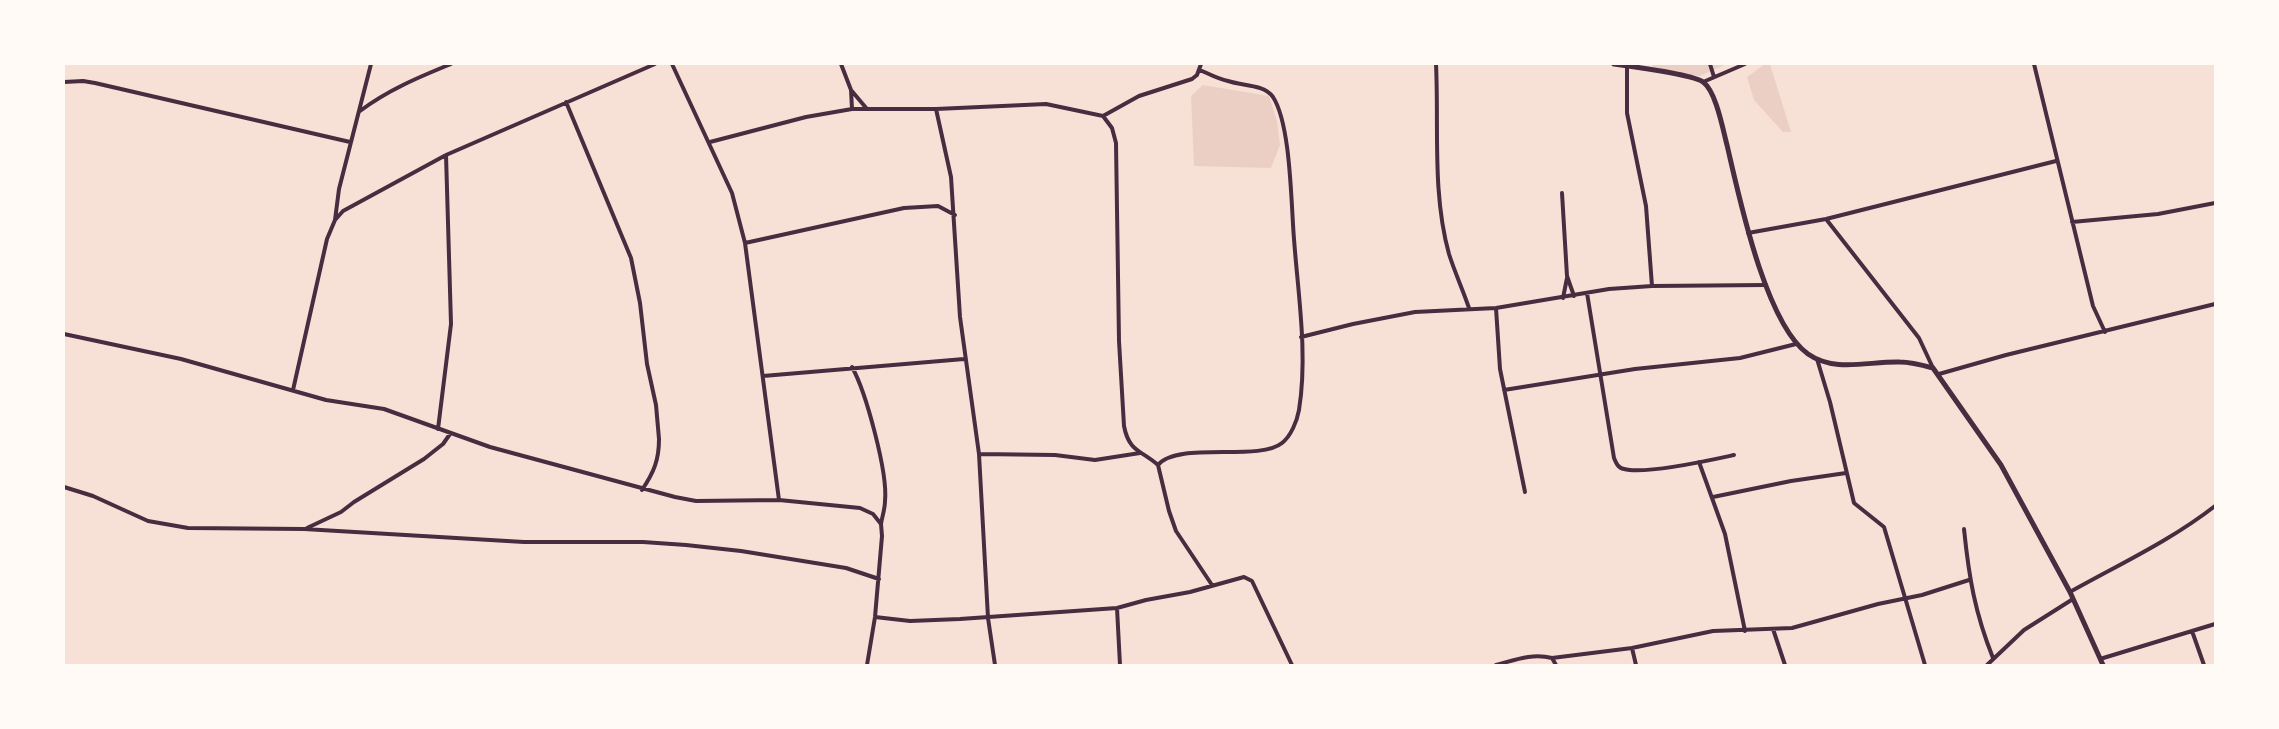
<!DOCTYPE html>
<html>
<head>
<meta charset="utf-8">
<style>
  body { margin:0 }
  #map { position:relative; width:2279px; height:729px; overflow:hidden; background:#f7e1d7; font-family:Bitter,serif }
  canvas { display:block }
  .frame { position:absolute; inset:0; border:65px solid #fffaf5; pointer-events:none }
</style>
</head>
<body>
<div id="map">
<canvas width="2279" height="729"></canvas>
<div class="frame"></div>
</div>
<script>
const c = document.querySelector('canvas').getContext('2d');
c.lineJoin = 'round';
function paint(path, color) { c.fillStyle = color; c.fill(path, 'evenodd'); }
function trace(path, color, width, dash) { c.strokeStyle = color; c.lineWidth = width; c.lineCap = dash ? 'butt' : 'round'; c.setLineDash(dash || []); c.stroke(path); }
paint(new Path2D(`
  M1652 64H1727L1700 76 1653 71Z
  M1765 64H1770L1791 132H1783L1754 100 1747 77Z
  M1203 85 1269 96 1277 121 1280 145 1271 168 1194 166 1191 96Z`), '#ebcfc5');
trace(new Path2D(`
  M672 64 732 193 745 243 779 500
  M841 64 851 90 852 109
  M1436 64C1439 127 1432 193 1449 254 1455 273 1463 290 1469 308
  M1710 64 1714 77
  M2034 64 2093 306 2105 332
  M1627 65V113L1646 206 1652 286
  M1200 70C1209 74 1218 79 1228 81 1242 86 1264 84 1273 97 1291 125 1291 204 1294 239 1298 294 1308 354 1299 410 1297 421 1291 436 1282 443 1259 462 1178 441 1158 465L1169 511 1176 531 1212 585
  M64 82 83 81 95 83 350 142
  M1703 82 1745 64
  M851 90 867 109
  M566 102 631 258 640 303 647 364 656 405 659 439C659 460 654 472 642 490
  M936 109 951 177 960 317 979 454 988 618 995 665
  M360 111C388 90 419 77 451 64
  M1103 116 1139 96 1192 79 1197 75 1201 64
  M710 142 806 117 852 109H936L1046 104 1103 116 1112 128 1116 143 1119 341 1124 426C1129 452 1141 450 1158 465
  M1562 193 1567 276 1574 296
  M1826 219 1919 338 1933 368
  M335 220 339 189 371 64
  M2072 222 2158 214 2215 203
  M1748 233 1826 219 2056 161
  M745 243 904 208 938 206 955 215
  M1587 293 1614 458C1616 463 1618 468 1624 469 1645 475 1711 460 1734 455
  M1563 298 1567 278
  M1496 308 1500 369 1525 492
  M64 334 181 359 326 400 384 409 490 447 675 497 696 501 779 500 860 508 873 514 881 524 882 536 875 617 867 665
  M1301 337 1353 324 1415 312 1496 308 1609 289 1652 286 1766 285
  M1817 359 1830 402 1854 503 1884 527 1925 665
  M852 367C866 392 888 473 885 501 885 509 882 517 881 524
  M1939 374 2006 355 2215 304
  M763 376 964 359
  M293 390 327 239 335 220 343 211 446 155 655 64
  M1504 390 1635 369 1740 358 1796 344
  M438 429 451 324 446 155
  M979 454 1055 455 1095 460 1140 453
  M1699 462 1725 534 1745 631
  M64 487 93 496 148 521 188 528 304 529 524 542H643L686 545 741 551 846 568 879 579
  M1713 497 1791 481 1846 473
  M307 528 341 512 354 502 424 459 443 444 450 434
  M1964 529C1969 578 1975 613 1993 658
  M2070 592C2120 564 2170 541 2215 506
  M1117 608 1120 665
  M875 617 910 621 960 619 1117 608 1146 600 1190 592 1244 577 1252 581 1292 665
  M1773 629 1785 665
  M2192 631 2204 665
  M1632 648 1636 665
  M1552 658 1556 665
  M2100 659 2215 624
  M1496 665C1515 660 1532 653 1552 658L1632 648 1713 631 1792 628 1878 604 1922 595 1969 580
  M1987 665 2024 630 2073 599`), '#4a2c40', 4);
trace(new Path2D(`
  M1614 64C1629 66 1694 75 1703 82 1716 91 1723 130 1727 145 1739 196 1765 323 1808 354 1835 373 1869 361 1900 362 1911 362 1922 365 1933 368L2001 465 2070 592 2103 665`), '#4a2c40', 5);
</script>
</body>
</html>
